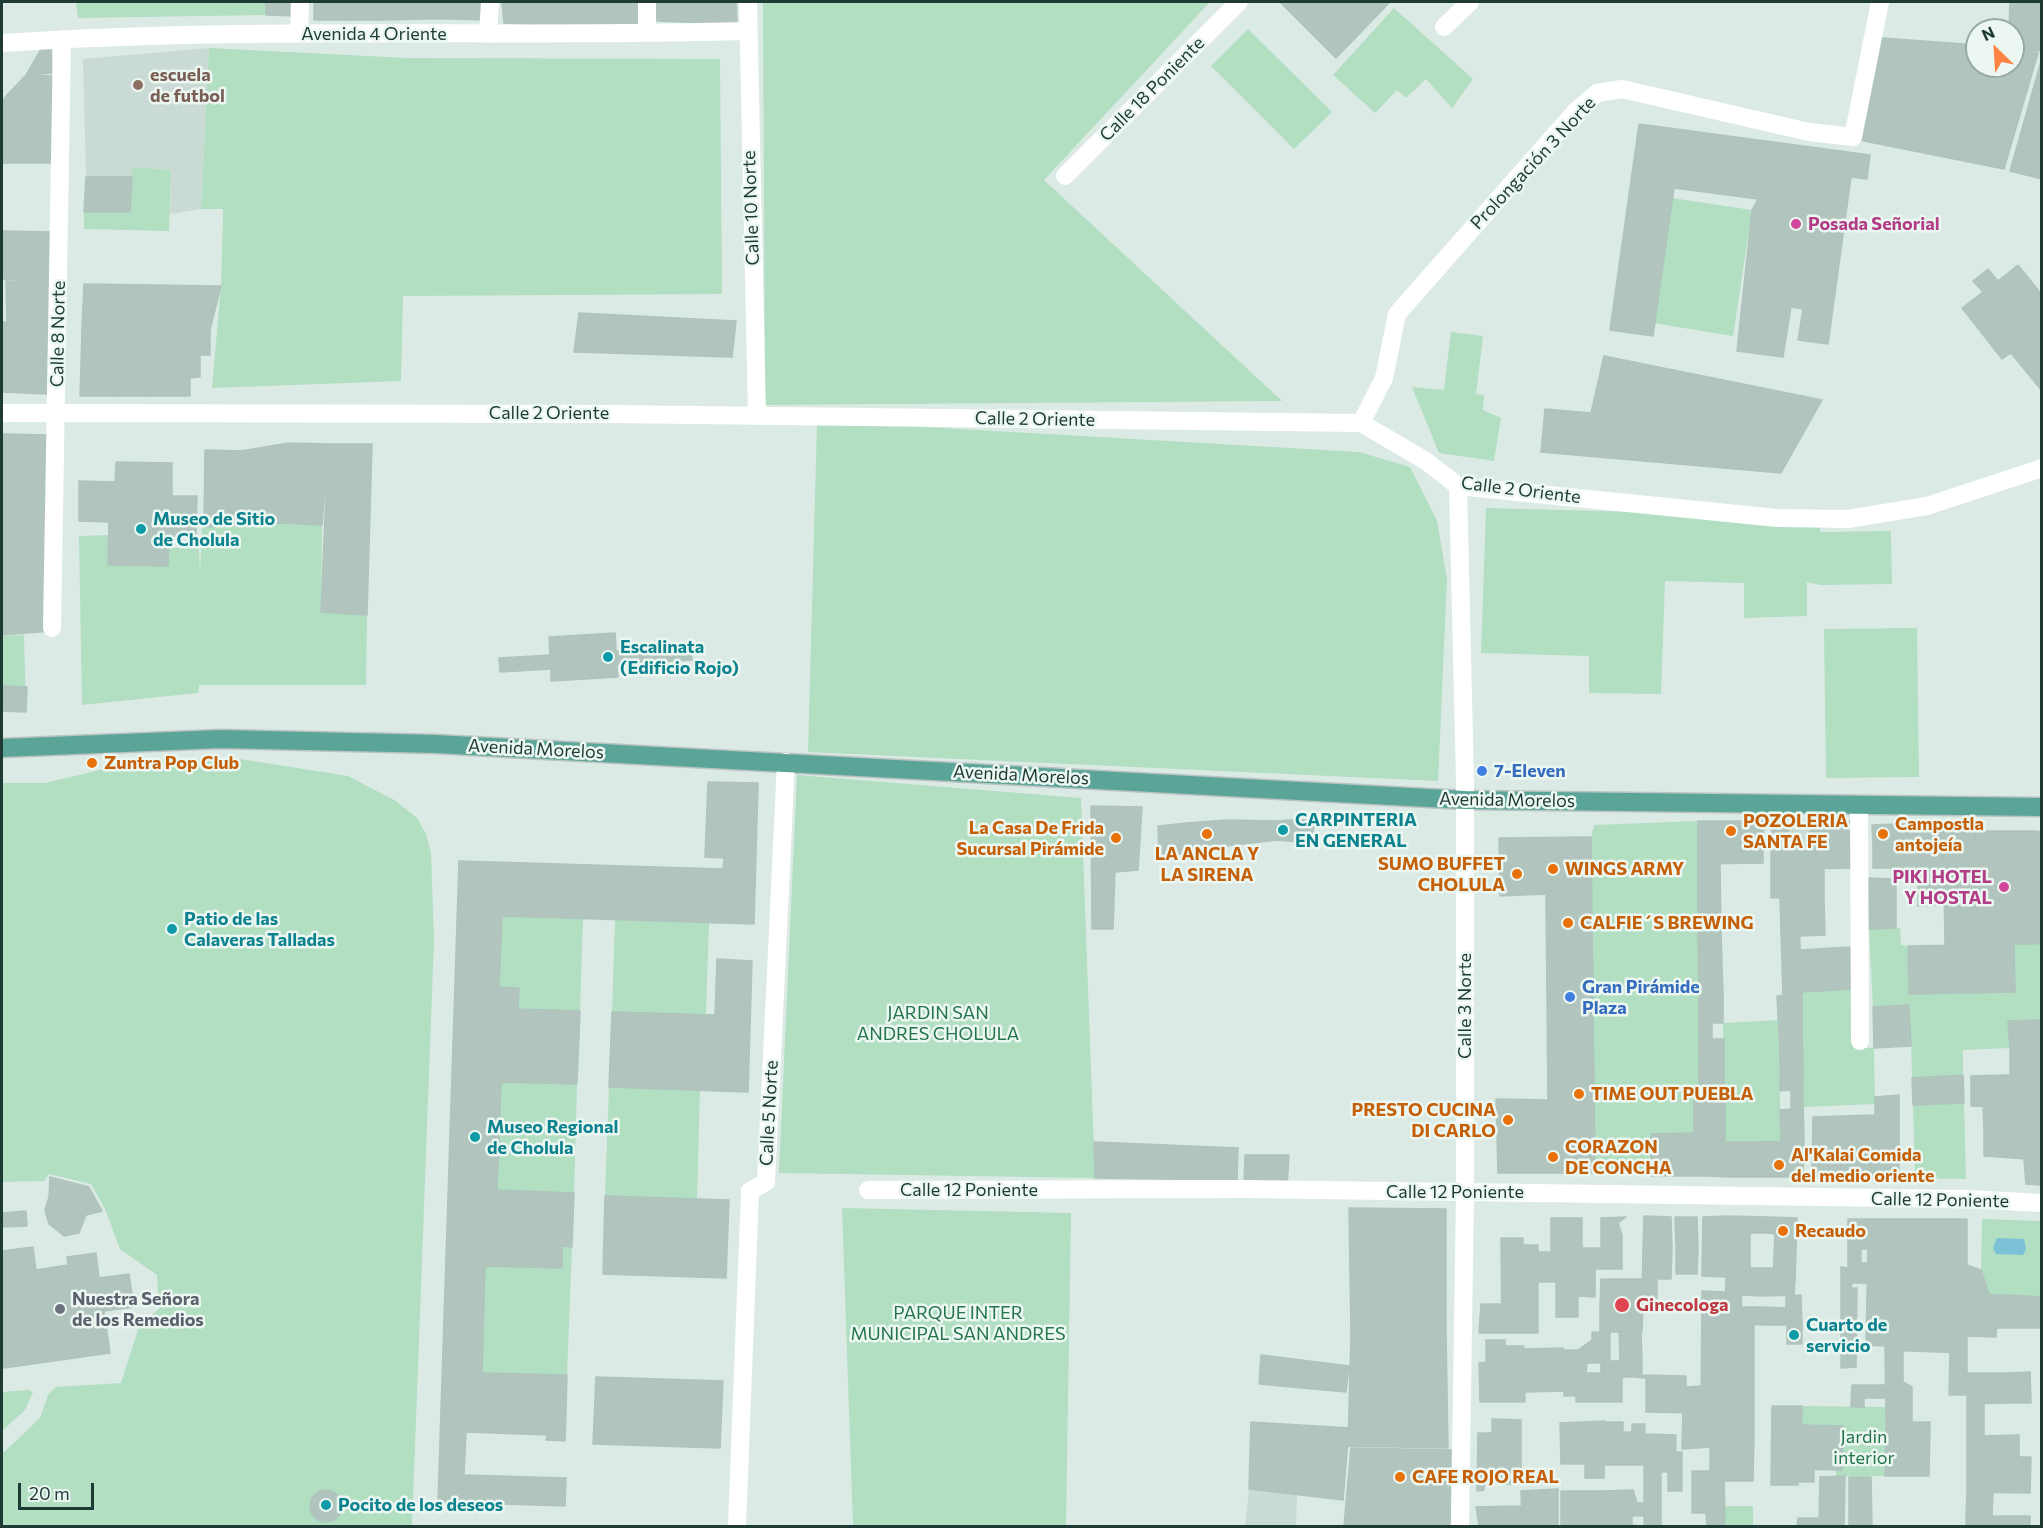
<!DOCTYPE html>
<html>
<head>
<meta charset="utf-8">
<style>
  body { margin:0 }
  #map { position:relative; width:2043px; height:1528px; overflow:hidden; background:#dceae5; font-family:Commissioner,sans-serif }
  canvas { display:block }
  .frame { position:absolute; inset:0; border:3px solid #1d3a35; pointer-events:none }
  .north { position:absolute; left:1965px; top:18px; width:60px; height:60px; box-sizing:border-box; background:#ecf7f2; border:2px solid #99aba6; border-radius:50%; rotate:335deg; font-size:16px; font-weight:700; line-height:24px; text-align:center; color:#1d3a35 }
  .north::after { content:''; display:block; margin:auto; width:21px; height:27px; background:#ff8345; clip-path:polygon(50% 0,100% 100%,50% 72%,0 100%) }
  .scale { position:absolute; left:18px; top:1483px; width:76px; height:27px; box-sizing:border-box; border:3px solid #1d3a35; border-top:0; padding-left:8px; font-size:18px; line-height:21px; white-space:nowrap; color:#1d3a35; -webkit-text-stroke:4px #ecf7f2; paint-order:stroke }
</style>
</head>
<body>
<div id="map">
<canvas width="2043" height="1528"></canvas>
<div class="frame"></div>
<div class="north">N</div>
<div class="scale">20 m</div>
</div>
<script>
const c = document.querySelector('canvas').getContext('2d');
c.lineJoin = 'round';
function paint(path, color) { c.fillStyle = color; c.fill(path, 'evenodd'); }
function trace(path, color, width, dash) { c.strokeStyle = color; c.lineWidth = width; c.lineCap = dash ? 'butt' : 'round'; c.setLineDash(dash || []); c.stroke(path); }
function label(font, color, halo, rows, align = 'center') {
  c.font = font + ' Commissioner,sans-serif'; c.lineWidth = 5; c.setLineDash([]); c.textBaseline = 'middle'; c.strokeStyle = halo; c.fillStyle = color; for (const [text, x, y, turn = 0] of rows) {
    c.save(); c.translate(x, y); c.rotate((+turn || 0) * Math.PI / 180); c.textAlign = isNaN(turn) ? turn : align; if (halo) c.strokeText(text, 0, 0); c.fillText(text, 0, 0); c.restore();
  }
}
paint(new Path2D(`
  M209 48 201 209 170 214 171 170 132 167V177H86L83 59Z
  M1812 822 1808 845H1788L1789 823Z
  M1249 1489 1297 1495 1296 1526H1245Z`), '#cadad4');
paint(new Path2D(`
  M76 2H266V15L78 18Z
  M763 2H1210L1044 180 1282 401 765 405Z
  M1394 8 1473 79 1452 108 1426 79 1406 98 1397 90 1375 113 1333 75Z
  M1248 29 1332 112 1294 149 1211 66Z
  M209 48 407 58 720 59 722 294 403 296 401 381 212 388 221 286 223 215V209H201Z
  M132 167 171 170 169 231 84 229V212H130Z
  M1672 198 1752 210 1733 336 1653 323Z
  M1451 332 1483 336 1476 394 1484 395 1483 410 1501 418 1494 461 1439 453 1412 387 1444 390Z
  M817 424 908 426 1359 452 1410 467 1437 521 1447 579 1438 781 808 752Z
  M1486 508 1822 517 1820 532 1891 531 1892 584 1820 585 1807 582V616L1744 618V583L1665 581 1661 694 1589 693V656L1481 653Z
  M285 523 322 525 321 611 367 615 366 685H199L198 693 82 705 79 536 108 535V565L168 566V548H199L200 572 202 527Z
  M1917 628 1919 777 1826 778 1824 629Z
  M24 635 26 712 2 711V636Z
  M240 759 348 776 396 801 417 818 426 834 431 853 434 940 412 1526H2V1454L40 1418 48 1395 56 1387 121 1383 140 1324 159 1309 157 1275 120 1249 105 1209 91 1184 49 1174 44 1181 2 1182V783H45L142 760Z
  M797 775 1081 798 1095 1178 779 1173Z
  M1698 821 1699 1092 1694 1100V1133L1651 1134V1176L1595 1173 1591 837 1594 825Z
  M502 916 583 919 580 1011 518 1009 519 988 499 987Z
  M615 920 709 923 706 1015 612 1012Z
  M1900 928 1901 945 1908 946 1910 994 2014 992V944L2041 943V1020L2009 1021 2010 1048 1963 1050V1075L1912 1078 1910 1005 1873 1007 1869 929Z
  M1852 989 1854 1048H1874L1875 1104 1804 1107 1801 992Z
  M1778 1020 1781 1141 1725 1143 1723 1023Z
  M501 1082 577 1084 574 1193 497 1190Z
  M609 1087 700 1090 697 1199 605 1196Z
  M1964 1103 1966 1179 1915 1178 1913 1105Z
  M842 1208 1071 1213 1066 1526H853Z
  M1982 1219 2041 1221V1297L1989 1294 1981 1270Z
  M562 1246 572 1247 567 1375 482 1373 485 1266 561 1268Z
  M28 1390 33 1392 25 1410 2 1431V1392Z
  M1802 1406 1885 1407V1476H1836V1469H1842L1843 1426 1801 1425Z
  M1725 1506H1753V1526H1725Z`), '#b2dec2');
paint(new Path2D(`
  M1997 1238 2024 1239 2026 1249 2023 1255 1996 1254 1993 1248Z`), '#7dc1d6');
const building = new Path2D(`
  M266 2H296L295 16 266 15Z
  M314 2H346V20H314Z
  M346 2H383V20H346Z
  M383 2H423V19L383 20Z
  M423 2H453V19H423Z
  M453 2H486V20L453 19Z
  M502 2H568V26L504 23Z
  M569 2H604L603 24 568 26Z
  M604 2H642L643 25 603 24Z
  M656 2H736L737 24 657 21Z
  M1280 2H1388L1389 3 1336 58Z
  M2010 2H2042V51L2013 50V30H2009Z
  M1882 38 1977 45V66H2013V49L2038 53 2004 169 1859 140Z
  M41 49H51L52 73 26 75Z
  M2042 58V179L2010 171Z
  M26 75 52 76V97L6 96Z
  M6 96 52 97 51 139 2 138V102Z
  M1639 124 1870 155 1867 179 1851 177 1828 344 1798 340 1803 309 1791 307 1783 357 1737 351 1752 210 1758 199 1674 188 1653 336 1610 330Z
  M2 139H51L54 163H2Z
  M86 177H132L130 212H84Z
  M2 231 53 232 51 280 2 279Z
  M2018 265 2042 295V391L2011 353 2002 359 1962 308 1983 292 1973 281 1988 269 1998 281Z
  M51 280 52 324 7 322 6 281Z
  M84 284 221 286 210 330 82 329Z
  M579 313 736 321 732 357 574 352Z
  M2 322 52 324 49 359 2 357Z
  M82 329 210 330V355H151L147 366H81Z
  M151 355H200V377L190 378V396H147V366Z
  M1604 356 1822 400 1781 473 1541 452 1545 409 1591 413Z
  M2 357 49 359 48 394 2 392Z
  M114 365V396H80L81 366Z
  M114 365 147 366V396H114Z
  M2 434 49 435 47 561 2 565Z
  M289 443 285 523 239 525 241 451Z
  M289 443 328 444 322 525 285 523Z
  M328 444H372L367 615 321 612Z
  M205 450 241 451 239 525 204 527Z
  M116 462 172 463V496H197L196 537 169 536 168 566 108 565 109 522 79 521V481L115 482Z
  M47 561 52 631 2 635V565Z
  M615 633 616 651 691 647 692 660 617 665 618 677 551 681V669L500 672 499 658 550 655 549 637Z
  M2 686 27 687 26 712 2 711Z
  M708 782 758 783 754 924 502 916 499 987 519 988 518 1009 580 1011 577 1084 501 1082 497 1190 574 1193 572 1247 562 1246V1268L485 1266 482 1373 567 1375 565 1441 546 1440 547 1435 466 1432 464 1475 566 1478 565 1506 438 1502 459 861 723 869 724 858 705 857Z
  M1091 806 1142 807 1138 870 1115 872 1113 929H1092Z
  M1227 820 1226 846H1187V823Z
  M1227 820 1277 821V840L1226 846Z
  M1289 820H1314L1313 842 1288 841Z
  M1289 820 1288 841 1277 840V821Z
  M1698 821H1764L1763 842 1698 843Z
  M1851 821V843L1808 845 1812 822Z
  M1187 823 1188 854H1159L1158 826Z
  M1772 823H1789L1788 845H1771Z
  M1895 824 1894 844 1873 845 1872 825Z
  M1895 824H1918L1917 878 1895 879Z
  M1918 824H1930L1931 846 1943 847 1944 905 1918 906Z
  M1930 824H1943V847L1931 846Z
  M1943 829 1974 831V944H1945Z
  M1974 831H2035L2032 944H1974Z
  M2035 831 2042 832V943L2032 944Z
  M1591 837 1595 1173H1498L1496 1099 1548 1100 1546 894 1500 896 1499 838Z
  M1763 842V863L1698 864V843Z
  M1851 843V868L1799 869 1808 845Z
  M1894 844V868H1873V845Z
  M1771 845H1808L1799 869 1771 870Z
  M1698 864H1720L1721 931 1698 932Z
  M1799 869 1798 897 1771 898V870Z
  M1799 869H1824V897H1798Z
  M1869 878 1895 879 1896 881V928L1869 929Z
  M1798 897 1802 994 1783 996 1780 898Z
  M1798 897H1824L1825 935 1799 936Z
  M1721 931 1723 996 1699 998 1698 932Z
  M2014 944 2015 992 1909 994 1908 946Z
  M1850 947 1852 989 1801 992 1800 950Z
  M717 959 752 961 748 1092 609 1087 612 1012 715 1015Z
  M1802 994V1030L1779 1032 1777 996Z
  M1723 996V1023H1712V1032L1699 1034V998Z
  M1909 1005 1911 1046 1874 1048 1873 1007Z
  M2042 1020V1047L2010 1048 2008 1021Z
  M1802 1030 1803 1064 1780 1066 1779 1032Z
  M1712 1032V1039H1724V1064H1699V1034Z
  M2042 1047V1074L2010 1075V1048Z
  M1699 1064H1724V1091L1699 1092Z
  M1803 1064V1099L1791 1100V1090L1780 1091V1066Z
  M2042 1074V1109L1971 1106V1076Z
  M1963 1075 1964 1103 1913 1105 1912 1078Z
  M1899 1095V1178H1875V1097Z
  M1725 1099V1143H1694V1100Z
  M1803 1099 1804 1141H1781L1780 1110 1791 1109V1100Z
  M1983 1106 2042 1109V1136L1984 1129Z
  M1875 1115V1178H1812L1813 1117Z
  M1984 1129 2042 1136V1160L1984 1156Z
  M1694 1133V1176H1651V1134Z
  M1804 1141 1803 1177H1753V1142Z
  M1094 1142 1238 1148 1237 1180 1095 1178Z
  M1729 1142H1753V1177H1729Z
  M1729 1142V1177L1709 1176V1143Z
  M1694 1143H1709V1176H1694Z
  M1245 1155H1289L1287 1187 1244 1185Z
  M2024 1159 2042 1160V1185L2026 1184Z
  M50 1177 89 1187 102 1211 86 1215 79 1233 64 1236 49 1224 45 1210 49 1197Z
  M605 1196 729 1200 726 1278 603 1274Z
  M1349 1208 1446 1209V1334L1351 1335Z
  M26 1211 27 1226 2 1227V1213Z
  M1644 1216 1671 1217 1672 1248 1643 1249Z
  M1728 1216 1727 1277 1702 1276 1703 1217Z
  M1728 1216 1767 1217V1233H1750V1268H1773V1280L1726 1279Z
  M1626 1217 1618 1223 1622 1235V1269H1601V1218Z
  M1675 1217H1697L1698 1248H1676Z
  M1767 1217 1797 1218 1795 1280H1773L1775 1234 1767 1233Z
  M1551 1218H1582V1248H1601V1269H1595V1297L1578 1296V1317H1556V1282H1538L1537 1252H1551Z
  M1848 1219H1886V1248L1861 1249V1283H1841V1267L1848 1268Z
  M1886 1219H1967V1353L1885 1350Z
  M1501 1238H1523V1245H1538V1333H1502Z
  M33 1247 36 1270 68 1265 67 1257 96 1253 99 1278 129 1274 134 1307 104 1311 110 1353 4 1368 2 1351V1251Z
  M1672 1248 1671 1279H1657V1306H1642L1643 1249Z
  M1676 1248H1698L1697 1274H1676Z
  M1868 1248H1886V1346L1866 1345Z
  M1861 1263H1868L1867 1283H1861Z
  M1967 1265 1981 1270 1989 1294H1967Z
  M1601 1279H1644L1642 1332H1631V1309H1600Z
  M1726 1279H1742L1741 1323H1725Z
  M1742 1279 1763 1280 1762 1296 1741 1295Z
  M1763 1280H1795L1794 1295 1762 1296Z
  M1841 1283H1852L1851 1288H1841Z
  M1841 1288H1857L1856 1367 1841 1368Z
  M1702 1291 1726 1292 1725 1413H1701Z
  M1967 1294 1998 1295 1996 1337 1966 1336V1320L1977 1321V1302L1967 1301Z
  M1801 1295 1802 1326 1786 1325V1296Z
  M1998 1295 2028 1296 2027 1328H1997Z
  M2028 1296 2042 1297V1328H2027Z
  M1967 1301 1977 1302V1321L1966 1320Z
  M1481 1304H1500L1502 1333H1479Z
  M1741 1307H1762V1325L1741 1323Z
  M1762 1307 1786 1308V1325H1762Z
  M1600 1309H1631V1332H1600Z
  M1725 1323 1754 1325V1390H1725Z
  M1787 1325 1802 1326V1344H1787Z
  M1619 1331 1641 1332 1642 1361H1634V1368H1623L1622 1374H1610V1361H1620Z
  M1592 1332H1610V1395L1564 1396V1350H1578L1592 1340Z
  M1446 1334 1448 1448 1348 1446 1351 1335Z
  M1486 1340H1505V1346H1524V1364H1504V1353H1486Z
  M1563 1348 1564 1391 1525 1392 1524 1371H1549V1354H1525L1524 1349Z
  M1885 1350 1903 1351V1382L1912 1387V1422H1886Z
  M1950 1351 1967 1353V1395H1949Z
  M1486 1353H1504V1364H1524L1525 1402H1480L1479 1363 1486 1362Z
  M1525 1354H1549V1371H1524Z
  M1261 1355 1349 1366 1346 1392 1259 1384Z
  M1634 1361H1642V1376L1646 1375V1378L1634 1377Z
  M1587 1363H1601V1373H1586Z
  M1623 1368H1634V1377H1623Z
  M2030 1372 2031 1403H2008V1373Z
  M1967 1373H2008V1403L1967 1404Z
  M1610 1374H1622V1402H1610Z
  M1646 1375 1686 1376V1387L1701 1386V1413L1646 1412Z
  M596 1377 723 1381 720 1448 593 1444Z
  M1852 1385H1864V1407H1851Z
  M1864 1385H1885V1398H1865Z
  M1725 1390H1754V1433H1724Z
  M1610 1395V1402H1576V1396Z
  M1967 1404H1984V1436L2019 1435V1457H1967Z
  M1772 1406H1802L1800 1469H1814V1482H1798V1485H1771Z
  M1683 1413H1725L1724 1446 1682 1449Z
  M1492 1419 1521 1420V1484H1501L1502 1478H1491L1490 1485H1484V1490L1477 1491 1478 1433H1492Z
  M1605 1421 1604 1478H1585V1464H1561L1560 1423Z
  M1251 1422 1349 1428 1343 1500 1249 1489Z
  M1605 1422H1623V1432H1632V1424H1645L1644 1448 1628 1450 1629 1465H1603Z
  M1886 1422H1930L1929 1476H1885Z
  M1801 1425 1843 1426 1842 1470 1800 1469Z
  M1724 1433H1754L1753 1481H1724Z
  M1645 1434 1676 1435 1675 1472H1644Z
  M1710 1446H1724V1471H1710Z
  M1351 1448 1451 1450 1450 1526H1344Z
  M1644 1448V1465H1629L1628 1450Z
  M1675 1452H1682V1491H1668V1472H1675Z
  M1967 1457H2012V1466H1967Z
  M2012 1457H2031L2030 1493 1967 1492V1466H2012Z
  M1692 1471H1724L1725 1526H1707L1706 1513H1692Z
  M1644 1472H1661V1521H1644Z
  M1845 1476 1844 1526H1819L1820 1477Z
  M1849 1477H1871L1872 1526H1849Z
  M1558 1489V1526H1540V1520L1522 1521 1521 1491Z
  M1633 1490 1637 1503H1643L1644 1516H1632V1525L1644 1526H1605L1603 1491Z
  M310 1506a16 16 0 1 1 32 0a16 16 0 1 1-32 0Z
  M1561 1491H1603L1605 1526H1561Z
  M1967 1492H1993L1992 1516H1966Z
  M1521 1506V1526H1479L1476 1507Z
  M1966 1516H1992V1526H1966Z
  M1992 1516H2030V1526H1992Z
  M1798 1518H1819V1526H1797Z
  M1540 1520V1526H1521L1522 1521Z
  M1644 1521H1661V1526H1644Z`);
paint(building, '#b1c5be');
trace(building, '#aec4bd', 1.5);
const major = new Path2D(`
  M2 748 221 739 436 744 1465 800 2042 807`);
trace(major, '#bbc4c2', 21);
trace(new Path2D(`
  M748 2 757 415
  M1444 27 1470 2
  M647 33V2
  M299 34 300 2
  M488 34 490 2
  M2 43C249 26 498 38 746 31
  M1065 176 1239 2
  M2 413 611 414 1361 423 1426 461 1458 486 1777 518 1848 519 1927 506 2042 468
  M1361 423 1384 378 1397 314 1576 111 1597 93 1622 89 1809 132 1853 137 1880 2
  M1458 486 1465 781V1193L1460 1526
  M52 628 62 39
  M1859 805 1860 1041
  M868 1190 1246 1189 1966 1199 2042 1203
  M737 1526 750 1191 766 1182 786 762`), '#fff', 18);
trace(major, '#5ba598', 18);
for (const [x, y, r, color] of [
  [138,85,6,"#8d6e63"],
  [1796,224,6,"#d1479c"],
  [141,529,6,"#0f9aa8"],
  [608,657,6,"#0f9aa8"],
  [92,763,6,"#e8710a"],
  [1482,771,6,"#3f7fe0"],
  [1283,830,6,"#0f9aa8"],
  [1731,831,6,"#e8710a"],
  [1207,834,6,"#e8710a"],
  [1883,834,6,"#e8710a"],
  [1116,838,6,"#e8710a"],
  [1553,869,6,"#e8710a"],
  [1517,874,6,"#e8710a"],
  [2004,887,6,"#d1479c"],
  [1568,923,6,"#e8710a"],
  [172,929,6,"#0f9aa8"],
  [1570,997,6,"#3f7fe0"],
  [1579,1094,6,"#e8710a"],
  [1508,1120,6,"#e8710a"],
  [475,1137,6,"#0f9aa8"],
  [1553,1157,6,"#e8710a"],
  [1779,1165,6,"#e8710a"],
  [1783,1231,6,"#e8710a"],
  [1622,1305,8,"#e0444e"],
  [60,1309,6,"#6b7280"],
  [1794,1335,6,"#0f9aa8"],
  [1400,1477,6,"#e8710a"],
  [326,1505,6,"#0f9aa8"]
]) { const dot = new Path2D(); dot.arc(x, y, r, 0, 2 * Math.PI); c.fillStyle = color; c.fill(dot); trace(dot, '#ecf7f2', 2); }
label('18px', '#1d3a35', '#ecf7f2', [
  ["Avenida 4 Oriente",374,34],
  ["Calle 18 Poniente",1152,89,-45],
  ["Prolongación 3 Norte",1533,163,-47],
  ["Calle 10 Norte",751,208,-92],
  ["Calle 8 Norte",58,334,-89],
  ["Calle 2 Oriente",549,413],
  ["Calle 2 Oriente",1035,419,1],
  ["Calle 2 Oriente",1521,490,7],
  ["Avenida Morelos",536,749,3],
  ["Avenida Morelos",1021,775,3],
  ["Avenida Morelos",1507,800,1],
  ["Calle 3 Norte",1465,1006,-90],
  ["Calle 5 Norte",769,1113,-87],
  ["Calle 12 Poniente",969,1190],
  ["Calle 12 Poniente",1455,1192],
  ["Calle 12 Poniente",1940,1200,1]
]);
label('bold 18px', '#785e54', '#ecf7f2', [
  ["escuela",150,75],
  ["de futbol",150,96]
], 'left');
label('bold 18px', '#b23c85', '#ecf7f2', [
  ["Posada Señorial",1808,224],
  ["PIKI HOTEL",1992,877,"right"],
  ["Y HOSTAL",1992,898,"right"]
], 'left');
label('bold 18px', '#0d838f', '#ecf7f2', [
  ["Museo de Sitio",153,519],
  ["de Cholula",153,540],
  ["Escalinata",620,647],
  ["(Edificio Rojo)",620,668],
  ["CARPINTERIA",1295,820],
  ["EN GENERAL",1295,841],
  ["Patio de las",184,919],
  ["Calaveras Talladas",184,940],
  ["Museo Regional",487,1127],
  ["de Cholula",487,1148],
  ["Cuarto de",1806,1325],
  ["servicio",1806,1346],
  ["Pocito de los deseos",338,1505]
], 'left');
label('bold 18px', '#c56008', '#ecf7f2', [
  ["Zuntra Pop Club",104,763],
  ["POZOLERIA",1743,821],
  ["SANTA FE",1743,842],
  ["Campostla",1895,824],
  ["antojeía",1895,845],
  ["La Casa De Frida",1104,828,"right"],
  ["Sucursal Pirámide",1104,849,"right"],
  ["LA ANCLA Y",1207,854,"center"],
  ["LA SIRENA",1207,875,"center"],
  ["SUMO BUFFET",1505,864,"right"],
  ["CHOLULA",1505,885,"right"],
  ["WINGS ARMY",1565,869],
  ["CALFIE´S BREWING",1580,923],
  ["TIME OUT PUEBLA",1591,1094],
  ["PRESTO CUCINA",1496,1110,"right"],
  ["DI CARLO",1496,1131,"right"],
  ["CORAZON",1565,1147],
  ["DE CONCHA",1565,1168],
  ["Al'Kalai Comida",1791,1155],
  ["del medio oriente",1791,1176],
  ["Recaudo",1795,1231],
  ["CAFE ROJO REAL",1412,1477]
], 'left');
label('bold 18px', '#366cbe', '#ecf7f2', [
  ["7-Eleven",1494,771],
  ["Gran Pirámide",1582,987],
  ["Plaza",1582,1008]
], 'left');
label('18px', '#23754a', '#ecf7f2', [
  ["JARDIN SAN",938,1013],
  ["ANDRES CHOLULA",938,1034],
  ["PARQUE INTER",958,1313],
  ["MUNICIPAL SAN ANDRES",958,1334],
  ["Jardin",1864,1437],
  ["interior",1864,1458]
]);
label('bold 18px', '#5b616d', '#ecf7f2', [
  ["Nuestra Señora",72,1299],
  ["de los Remedios",72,1320]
], 'left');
label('bold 18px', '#be3a42', '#ecf7f2', [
  ["Ginecologa",1636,1305]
], 'left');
</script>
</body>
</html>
